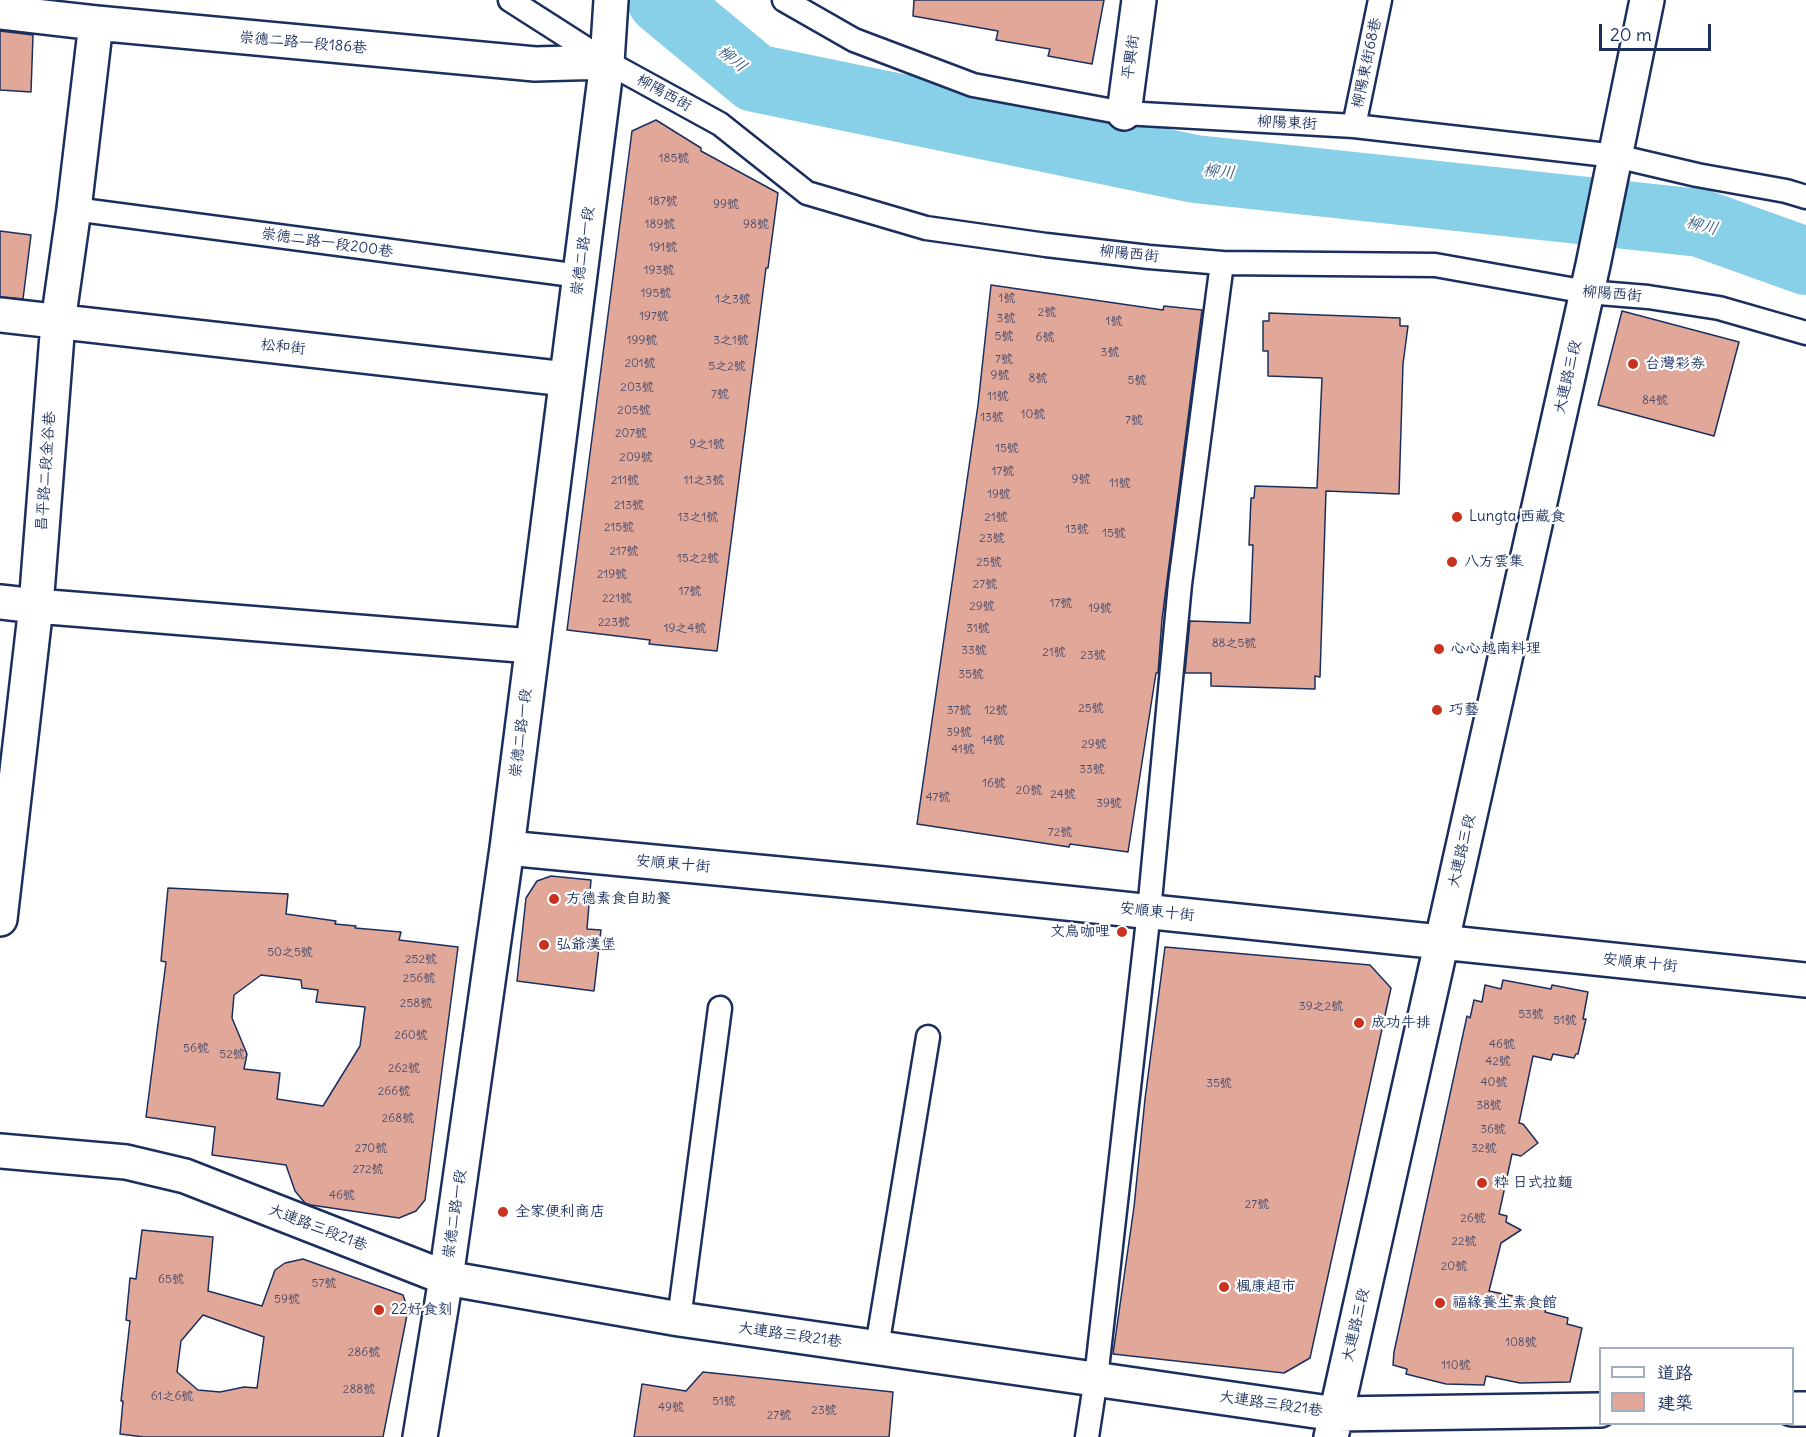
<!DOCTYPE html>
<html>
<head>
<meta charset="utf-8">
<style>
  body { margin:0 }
  #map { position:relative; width:1806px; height:1437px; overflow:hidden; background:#fff; font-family:Delius,"LXGW WenKai TC",sans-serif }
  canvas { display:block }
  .legend { position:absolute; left:1599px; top:1347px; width:195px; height:78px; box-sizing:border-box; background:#fff; border:2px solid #a4acbf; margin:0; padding:8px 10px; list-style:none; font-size:18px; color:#1b2f5e }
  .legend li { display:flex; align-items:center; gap:12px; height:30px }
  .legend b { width:30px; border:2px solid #a4acbf }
  .scale { position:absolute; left:1599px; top:24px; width:112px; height:27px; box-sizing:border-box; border:3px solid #1b2f5e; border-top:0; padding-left:8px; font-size:18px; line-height:21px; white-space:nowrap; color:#1b2f5e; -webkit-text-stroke:4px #fff; paint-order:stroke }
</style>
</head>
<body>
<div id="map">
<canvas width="1806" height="1437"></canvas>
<ul class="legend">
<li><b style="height:8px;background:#fff"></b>道路</li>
<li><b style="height:16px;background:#e1a89a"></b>建築</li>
</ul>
<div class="scale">20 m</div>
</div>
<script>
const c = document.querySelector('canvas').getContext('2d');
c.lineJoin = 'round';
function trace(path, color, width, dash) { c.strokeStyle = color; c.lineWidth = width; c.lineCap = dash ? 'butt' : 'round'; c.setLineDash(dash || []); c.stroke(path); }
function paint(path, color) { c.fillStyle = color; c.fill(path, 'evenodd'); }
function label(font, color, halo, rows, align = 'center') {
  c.font = font + ' Delius,"LXGW WenKai TC",sans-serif'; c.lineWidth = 4.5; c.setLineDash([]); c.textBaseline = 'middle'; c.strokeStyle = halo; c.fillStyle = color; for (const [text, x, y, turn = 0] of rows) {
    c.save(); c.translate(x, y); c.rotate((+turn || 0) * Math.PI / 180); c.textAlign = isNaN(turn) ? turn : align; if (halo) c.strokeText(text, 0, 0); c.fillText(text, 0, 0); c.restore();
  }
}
trace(new Path2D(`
  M661 0 755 78 1195 169 1700 223 1806 261`), '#87d0e8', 68);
const building = new Path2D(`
  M914 0H1104L1092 64 1048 56 1050 49 996 40 998 31 913 16Z
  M0 31 33 35 31 92 0 90Z
  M656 120 701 148V151L778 193 768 268H766L717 651 649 644 650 640 567 630 632 131Z
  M0 231 31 235 23 299 0 297Z
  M991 285 1163 310 1164 306 1202 310 1162 619 1158 673H1156L1128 852 1070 844 1069 847 917 824 978 405Z
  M1622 311 1739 342 1714 436 1598 405Z
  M1269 313 1400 318V326H1408L1403 364 1399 494 1326 491 1320 677 1315 676V689L1211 686V673H1185L1190 621 1250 623 1253 545H1249L1251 498H1254L1255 486 1317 488 1322 378 1268 376V351H1263V321H1269Z
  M551 876 591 880 587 929 601 930 594 991 517 981 526 898 537 881Z
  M168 888 288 894 286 914 336 921 335 924 356 926 355 928 401 932 399 940 458 947 425 1200 416 1211 399 1218 311 1205 305 1203 295 1191 286 1165 212 1155 215 1127 146 1117 166 962 161 961ZM261 975 301 980 302 988 318 990 316 1002 365 1007 360 1046 323 1106 277 1099 280 1073 244 1069 247 1054 232 1018 234 995Z
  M1165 947 1370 965 1391 988 1310 1358 1284 1373 1113 1354 1134 1207 1145 1099Z
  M1503 980 1551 989 1552 985 1588 992 1583 1019H1586L1578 1054H1576L1574 1058 1553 1054 1551 1060 1533 1056 1519 1123 1523 1124 1538 1143 1521 1156 1512 1154 1499 1214 1507 1216 1506 1222 1521 1230 1501 1243 1489 1291 1547 1303 1545 1312 1568 1318 1567 1324 1582 1328 1570 1382 1520 1383 1486 1376 1484 1385 1446 1384 1406 1374 1407 1369 1393 1365 1394 1352 1467 1016 1470 1018 1474 1000 1482 1002 1485 985 1501 989Z
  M142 1230 213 1237 208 1291 262 1306 275 1270 285 1263 303 1259 403 1295 408 1310 383 1437H144L120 1434 123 1401H121L130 1321 126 1320 130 1278 136 1279ZM203 1315 264 1337 257 1388 244 1387 220 1392 198 1390 177 1372 181 1341Z
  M703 1372 893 1392 889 1437H634L642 1384 686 1391Z`);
paint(building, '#e1a89a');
trace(building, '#1b2f5e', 1.5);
const service = new Path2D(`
  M510 0 607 62 720 124 807 193 926 228 1046 245 1149 257 1222 263 1435 265 1587 292 1648 297 1719 308 1806 333
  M784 0 854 40 973 85 1124 113 1354 126 1616 156 1697 175 1786 191 1806 197
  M1354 126 1380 0
  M74 209 580 276
  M679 1319 720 1008
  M877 1347 928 1037
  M1087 1437 1096 1378 1149 911 1180 584 1222 263`);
const minor = new Path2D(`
  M0 12 96 23 535 64 607 62
  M1124 113 1139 0
  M0 315 566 379
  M0 602 36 606 532 646
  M507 848 884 884 1806 980
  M0 919 36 606 58 322 74 209 96 23
  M0 1151 126 1162 185 1176 446 1278 679 1319 1336 1414 1600 1410
  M1792 1409H1806
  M420 1437 446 1278 507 848 607 62 611 0
  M1331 1437 1593 265 1647 0`);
trace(service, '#1b2f5e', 27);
trace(minor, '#1b2f5e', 38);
trace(service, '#fff', 22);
trace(minor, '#fff', 33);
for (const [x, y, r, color] of [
  [1633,364,6,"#c8321e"],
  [1457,517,6,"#c8321e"],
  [1452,562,6,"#c8321e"],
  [1439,649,6,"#c8321e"],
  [1437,710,6,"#c8321e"],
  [554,899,6,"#c8321e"],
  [1122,932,6,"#c8321e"],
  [544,945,6,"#c8321e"],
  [1359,1023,6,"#c8321e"],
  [1482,1183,6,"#c8321e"],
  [503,1212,6,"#c8321e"],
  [1224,1287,6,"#c8321e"],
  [1440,1303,6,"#c8321e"],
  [379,1310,6,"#c8321e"]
]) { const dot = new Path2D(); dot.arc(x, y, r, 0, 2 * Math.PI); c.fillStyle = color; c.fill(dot); trace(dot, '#fff', 2); }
label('12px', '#4c4d6d', null, [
  ["185號",674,159],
  ["187號",663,202],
  ["99號",726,205],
  ["189號",660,225],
  ["98號",756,225],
  ["191號",663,248],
  ["193號",659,271],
  ["195號",656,294],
  ["1號",1007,299],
  ["1之3號",733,300],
  ["2號",1047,313],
  ["197號",654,317],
  ["3號",1006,319],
  ["1號",1114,322],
  ["5號",1004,337],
  ["6號",1045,338],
  ["199號",642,341],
  ["3之1號",731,341],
  ["3號",1110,353],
  ["7號",1004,360],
  ["201號",640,364],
  ["5之2號",727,367],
  ["9號",1000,376],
  ["8號",1038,379],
  ["5號",1137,381],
  ["203號",637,388],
  ["7號",720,395],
  ["11號",998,397],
  ["84號",1655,401],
  ["205號",634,411],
  ["10號",1033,415],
  ["13號",992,418],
  ["7號",1134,421],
  ["207號",631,434],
  ["9之1號",707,445],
  ["15號",1007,449],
  ["209號",636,458],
  ["17號",1003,472],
  ["9號",1081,480],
  ["211號",625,481],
  ["11之3號",704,481],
  ["11號",1120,484],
  ["19號",999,495],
  ["213號",629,506],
  ["13之1號",698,518],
  ["21號",996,518],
  ["215號",619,528],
  ["13號",1077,530],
  ["15號",1114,534],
  ["23號",992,539],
  ["217號",624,552],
  ["15之2號",698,559],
  ["25號",989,563],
  ["219號",612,575],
  ["27號",985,585],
  ["17號",690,592],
  ["221號",617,599],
  ["17號",1061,604],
  ["29號",982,607],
  ["19號",1100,609],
  ["223號",614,623],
  ["19之4號",685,629],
  ["31號",978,629],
  ["88之5號",1234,644],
  ["33號",974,651],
  ["21號",1054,653],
  ["23號",1093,656],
  ["35號",971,675],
  ["25號",1091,709],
  ["37號",959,711],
  ["12號",996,711],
  ["39號",959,733],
  ["14號",993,741],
  ["29號",1094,745],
  ["41號",963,750],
  ["33號",1092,770],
  ["16號",994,784],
  ["20號",1029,791],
  ["24號",1063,795],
  ["47號",938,798],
  ["39號",1109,804],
  ["72號",1060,833],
  ["50之5號",290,953],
  ["252號",421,960],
  ["256號",419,979],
  ["258號",416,1004],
  ["39之2號",1321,1007],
  ["53號",1531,1015],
  ["51號",1565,1021],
  ["260號",411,1036],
  ["46號",1502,1045],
  ["56號",196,1049],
  ["52號",232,1055],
  ["42號",1498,1062],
  ["262號",404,1069],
  ["40號",1494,1083],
  ["35號",1219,1084],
  ["266號",394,1092],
  ["38號",1489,1106],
  ["268號",398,1119],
  ["36號",1493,1130],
  ["270號",371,1149],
  ["32號",1484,1149],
  ["272號",368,1170],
  ["46號",342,1196],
  ["27號",1257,1205],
  ["26號",1473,1219],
  ["22號",1464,1242],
  ["20號",1454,1267],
  ["65號",171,1280],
  ["57號",324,1284],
  ["59號",287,1300],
  ["108號",1521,1343],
  ["286號",364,1353],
  ["110號",1456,1366],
  ["288號",359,1390],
  ["61之6號",172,1397],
  ["51號",724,1402],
  ["49號",671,1408],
  ["23號",824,1411],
  ["27號",779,1416]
]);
label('15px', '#1b2f5e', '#fff', [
  ["崇德二路一段186巷",303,43,5],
  ["平興街",1131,57,-82],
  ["柳陽東街68巷",1367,63,-78],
  ["柳陽西街",664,93,29],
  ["柳陽東街",1287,123,3],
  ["崇德二路一段200巷",327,243,8],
  ["崇德二路一段",583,251,-82],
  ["柳陽西街",1129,254,6],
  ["柳陽西街",1612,294,5],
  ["松和街",283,347,6],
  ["大連路三段",1568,377,-77],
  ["昌平路二段金谷巷",46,471,-86],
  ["崇德二路一段",521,733,-83],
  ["大連路三段",1462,851,-77],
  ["安順東十街",673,864,5],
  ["安順東十街",1157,912,6],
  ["安順東十街",1640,963,6],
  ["崇德二路一段",455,1214,-82],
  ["大連路三段21巷",318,1228,21],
  ["大連路三段",1356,1325,-77],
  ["大連路三段21巷",790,1335,8],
  ["大連路三段21巷",1271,1404,8]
]);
label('15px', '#1b2f5e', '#fff', [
  ["台灣彩券",1645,364],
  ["Lungta 西藏食",1469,517],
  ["八方雲集",1464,562],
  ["心心越南料理",1451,649],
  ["巧藝",1449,710],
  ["方德素食自助餐",566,899],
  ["文鳥咖哩",1110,932,"right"],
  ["弘爺漢堡",556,945],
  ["成功牛排",1371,1023],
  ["粋 日式拉麵",1494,1183],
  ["全家便利商店",515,1212],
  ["楓康超市",1236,1287],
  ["福緣養生素食館",1452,1303],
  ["22好食刻",391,1310]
], 'left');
label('italic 16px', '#3b5f87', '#fff', [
  ["柳川",732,59,40],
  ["柳川",1219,172,6],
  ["柳川",1702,226,14]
]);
</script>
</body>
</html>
